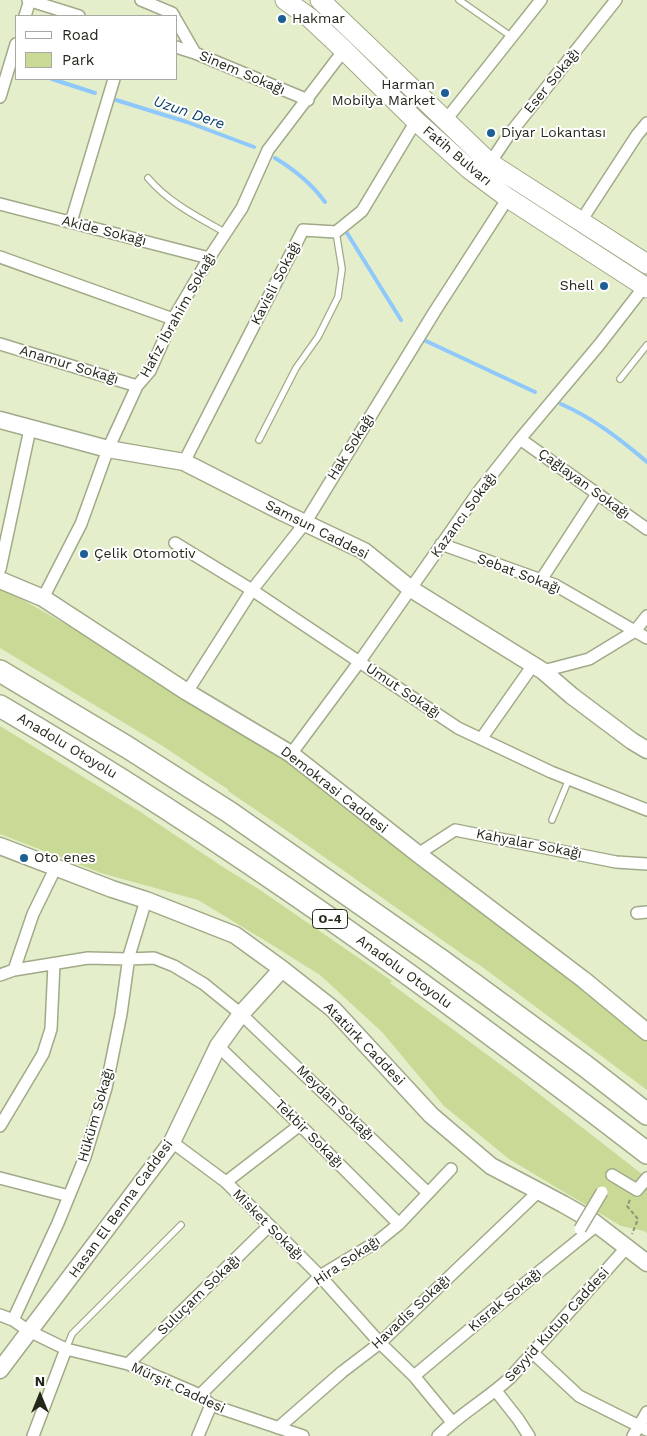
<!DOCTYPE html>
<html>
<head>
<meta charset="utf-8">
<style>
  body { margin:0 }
  #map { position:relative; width:647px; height:1436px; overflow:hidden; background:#e4eeca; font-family:"Work Sans",sans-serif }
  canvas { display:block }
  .legend { position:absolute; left:15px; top:15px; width:162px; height:65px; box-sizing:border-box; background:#fff; border:1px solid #a7a9a3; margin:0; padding:6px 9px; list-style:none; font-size:15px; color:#24281a }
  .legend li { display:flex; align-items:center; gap:10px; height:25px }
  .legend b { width:25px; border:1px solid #a7a9a3 }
  .north { position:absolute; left:15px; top:1371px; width:50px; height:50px; -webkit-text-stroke:4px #fff; paint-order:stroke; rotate:0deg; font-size:14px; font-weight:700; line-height:20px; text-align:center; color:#24281a }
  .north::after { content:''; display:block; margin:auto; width:18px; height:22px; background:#24281a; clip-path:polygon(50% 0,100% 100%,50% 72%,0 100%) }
</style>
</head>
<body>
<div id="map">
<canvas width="647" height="1436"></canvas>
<ul class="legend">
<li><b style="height:6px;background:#fff"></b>Road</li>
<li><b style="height:14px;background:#c8da95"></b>Park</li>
</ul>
<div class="north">N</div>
</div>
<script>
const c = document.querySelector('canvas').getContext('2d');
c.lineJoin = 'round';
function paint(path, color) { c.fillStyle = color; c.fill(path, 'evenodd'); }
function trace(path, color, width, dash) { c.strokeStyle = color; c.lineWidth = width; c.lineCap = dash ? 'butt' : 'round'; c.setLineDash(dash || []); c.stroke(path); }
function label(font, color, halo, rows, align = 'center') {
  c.font = font + ' "Work Sans",sans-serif'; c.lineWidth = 4; c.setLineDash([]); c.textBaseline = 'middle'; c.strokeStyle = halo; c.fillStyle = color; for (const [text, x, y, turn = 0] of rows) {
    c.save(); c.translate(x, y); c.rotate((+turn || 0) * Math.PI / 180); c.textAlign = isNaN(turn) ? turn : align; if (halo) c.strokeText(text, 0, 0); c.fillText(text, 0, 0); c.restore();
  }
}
paint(new Path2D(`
  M0 587 74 629 304 770 409 859 579 985 647 1042V1090L481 966 465 956 290 833 228 791 229 790 161 745 0 648Z
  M0 726 139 811 223 867 260 890 392 981 390 983 516 1076 647 1178V1233L644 1231 621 1226 509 1159 444 1106 382 1032 320 975 269 943 198 900 101 873 0 834Z`), '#c8da95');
trace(new Path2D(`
  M52 79 95 93
  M116 100 187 122 254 147
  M275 158C295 170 311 183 325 202
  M347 233 401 320
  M426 341 535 392
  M561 404C593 418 620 439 647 462`), '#8fc8fd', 4);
const lane = new Path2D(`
  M459 0 512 37
  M148 178C169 203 198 217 226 233
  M620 379 647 345
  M259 440 296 368 318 337 338 297 342 269 336 232
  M552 820 569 779
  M66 1349 72 1334 181 1225`);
const street = new Path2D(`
  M28 0 79 16
  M141 0 172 13 174 16
  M25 16 30 0
  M176 20 195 53
  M176 47 195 53 308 100
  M0 97 16 44
  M445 121 541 0
  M490 163 508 136 616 0
  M0 204 209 258
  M581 221 637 135 647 123
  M71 222 114 79
  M0 257 173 319
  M0 344 137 386
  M520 439 647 529
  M184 462 303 230 336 232 362 211 416 121
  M175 543 252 590 458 728 551 772 647 810
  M441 544 555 585 647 638
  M0 569 30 429
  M541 580 597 494
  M43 598 81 524 108 449 137 386 150 371 173 319 209 258 242 208 268 150 344 50
  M543 671 589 659 635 631 647 616
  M187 692 252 590 305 523 435 311 508 198
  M481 739 533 665
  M291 754 360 661 479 491 520 439 599 345 647 283
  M418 854 455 830 616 862 647 864
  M637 913 647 912
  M14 970 33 914 56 867
  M0 975 14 970 88 958 128 959 154 958 174 966 204 984 241 1014 428 1193
  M218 1046 300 1125 399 1224
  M0 1126 43 1054 51 1029 54 964
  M172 1142 226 1182 320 1276 380 1343 414 1376 452 1422
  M612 1175 637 1190 647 1178
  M0 1178 69 1196
  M226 1182 300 1125
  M0 1315 13 1320 29 1331 66 1349 128 1364 200 1395 211 1405 303 1436
  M13 1320 58 1223 85 1157 106 1088 121 1014 129 956 146 900
  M533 1353 579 1396 647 1430
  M128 1364 269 1226
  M414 1376 524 1284 597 1225
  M496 1391 518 1419 529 1436
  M200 1395 320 1276 378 1241 399 1224 451 1169
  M278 1428 342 1372 380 1343 539 1191
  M33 1436 66 1349
  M198 1436 211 1405
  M438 1436C460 1414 487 1399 510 1378L627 1247
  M633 1436 647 1412`);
const secondary = new Path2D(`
  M0 420 108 449 184 462 284 513 364 551 411 589 543 671 572 696 632 741 647 750
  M0 580 43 598 187 692 291 754 418 854 584 980 647 1032
  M0 846 112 889 146 900 235 935 282 969 333 1009 431 1115 491 1166 563 1204 591 1220 647 1263
  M0 1370 172 1142 218 1046 241 1014 282 969`);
const primary = new Path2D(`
  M285 0 310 18 344 50 416 121 469 169 508 198 647 288
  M320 0 490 163 647 264`);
const highway = new Path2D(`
  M0 671 127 747 229 812 438 958 584 1065 647 1114
  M0 706C227 838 439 993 647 1153`);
trace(lane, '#a1aa88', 8);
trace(street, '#a1aa88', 14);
trace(secondary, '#a1aa88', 19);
trace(primary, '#a1aa88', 21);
trace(highway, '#a1aa88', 24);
trace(new Path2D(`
  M630 1200 627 1206 638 1219 632 1234`), '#8e957b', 2, [4, 2.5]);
trace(lane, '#fff', 5.5);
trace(street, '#fff', 11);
trace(secondary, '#fff', 16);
trace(primary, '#fff', 19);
trace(highway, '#fff', 21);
const streetBridge = new Path2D(`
  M580 1229 602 1192`);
trace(streetBridge, '#a1aa88', 14, []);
trace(streetBridge, '#fff', 11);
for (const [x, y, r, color] of [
  [282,19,5,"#1d5f94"],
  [445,93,5,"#1d5f94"],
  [491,133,5,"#1d5f94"],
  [604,286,5,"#1d5f94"],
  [84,554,5,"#1d5f94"],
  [24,858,5,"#1d5f94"]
]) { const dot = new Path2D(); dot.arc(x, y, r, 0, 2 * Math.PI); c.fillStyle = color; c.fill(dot); trace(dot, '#fff', 2); }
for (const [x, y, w] of [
  [330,919,35]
]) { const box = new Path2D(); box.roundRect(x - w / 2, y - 9.5, w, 19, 4); c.fillStyle = '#fff'; c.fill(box); trace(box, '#24281a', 1); }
label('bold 12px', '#24281a', null, [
  ["O-4",330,919]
]);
label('14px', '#24281a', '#fff', [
  ["Hakmar",292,19],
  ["Harman",435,85,"right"],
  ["Mobilya Market",435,101,"right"],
  ["Diyar Lokantası",501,133],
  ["Shell",594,286,"right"],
  ["Çelik Otomotiv",94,554],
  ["Oto enes",34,858]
], 'left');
label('14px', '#24281a', '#fff', [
  ["Sinem Sokağı",242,73,23],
  ["Eser Sokağı",552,81,-51],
  ["Fatih Bulvarı",457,156,40],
  ["Akide Sokağı",104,231,14],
  ["Kavisli Sokağı",276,283,-63],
  ["Hafız İbrahim Sokağı",178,315,-61],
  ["Anamur Sokağı",69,365,17],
  ["Hak Sokağı",351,447,-58],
  ["Çağlayan Sokağı",584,484,36],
  ["Kazancı Sokağı",464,515,-54],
  ["Samsun Caddesi",317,530,27],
  ["Sebat Sokağı",519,574,21],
  ["Umut Sokağı",403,691,34],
  ["Anadolu Otoyolu",67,746,31],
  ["Demokrasi Caddesi",334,790,38],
  ["Kahyalar Sokağı",529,844,11],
  ["Anadolu Otoyolu",404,972,36],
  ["Atatürk Caddesi",364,1044,46],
  ["Meydan Sokağı",335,1103,44],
  ["Hüküm Sokağı",96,1115,-74],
  ["Tekbir Sokağı",309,1134,45],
  ["Hasan El Benna Caddesi",121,1209,-54],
  ["Misket Sokağı",268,1225,45],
  ["Hira Sokağı",347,1261,-34],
  ["Suluçam Sokağı",199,1295,-44],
  ["Kısrak Sokağı",505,1300,-40],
  ["Havadis Sokağı",411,1312,-43],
  ["Seyyid Kutup Caddesi",557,1325,-48],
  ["Mürşit Caddesi",178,1388,25]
]);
label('italic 15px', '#0a416b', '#fff', [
  ["Uzun Dere",189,113,19]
]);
</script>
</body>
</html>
